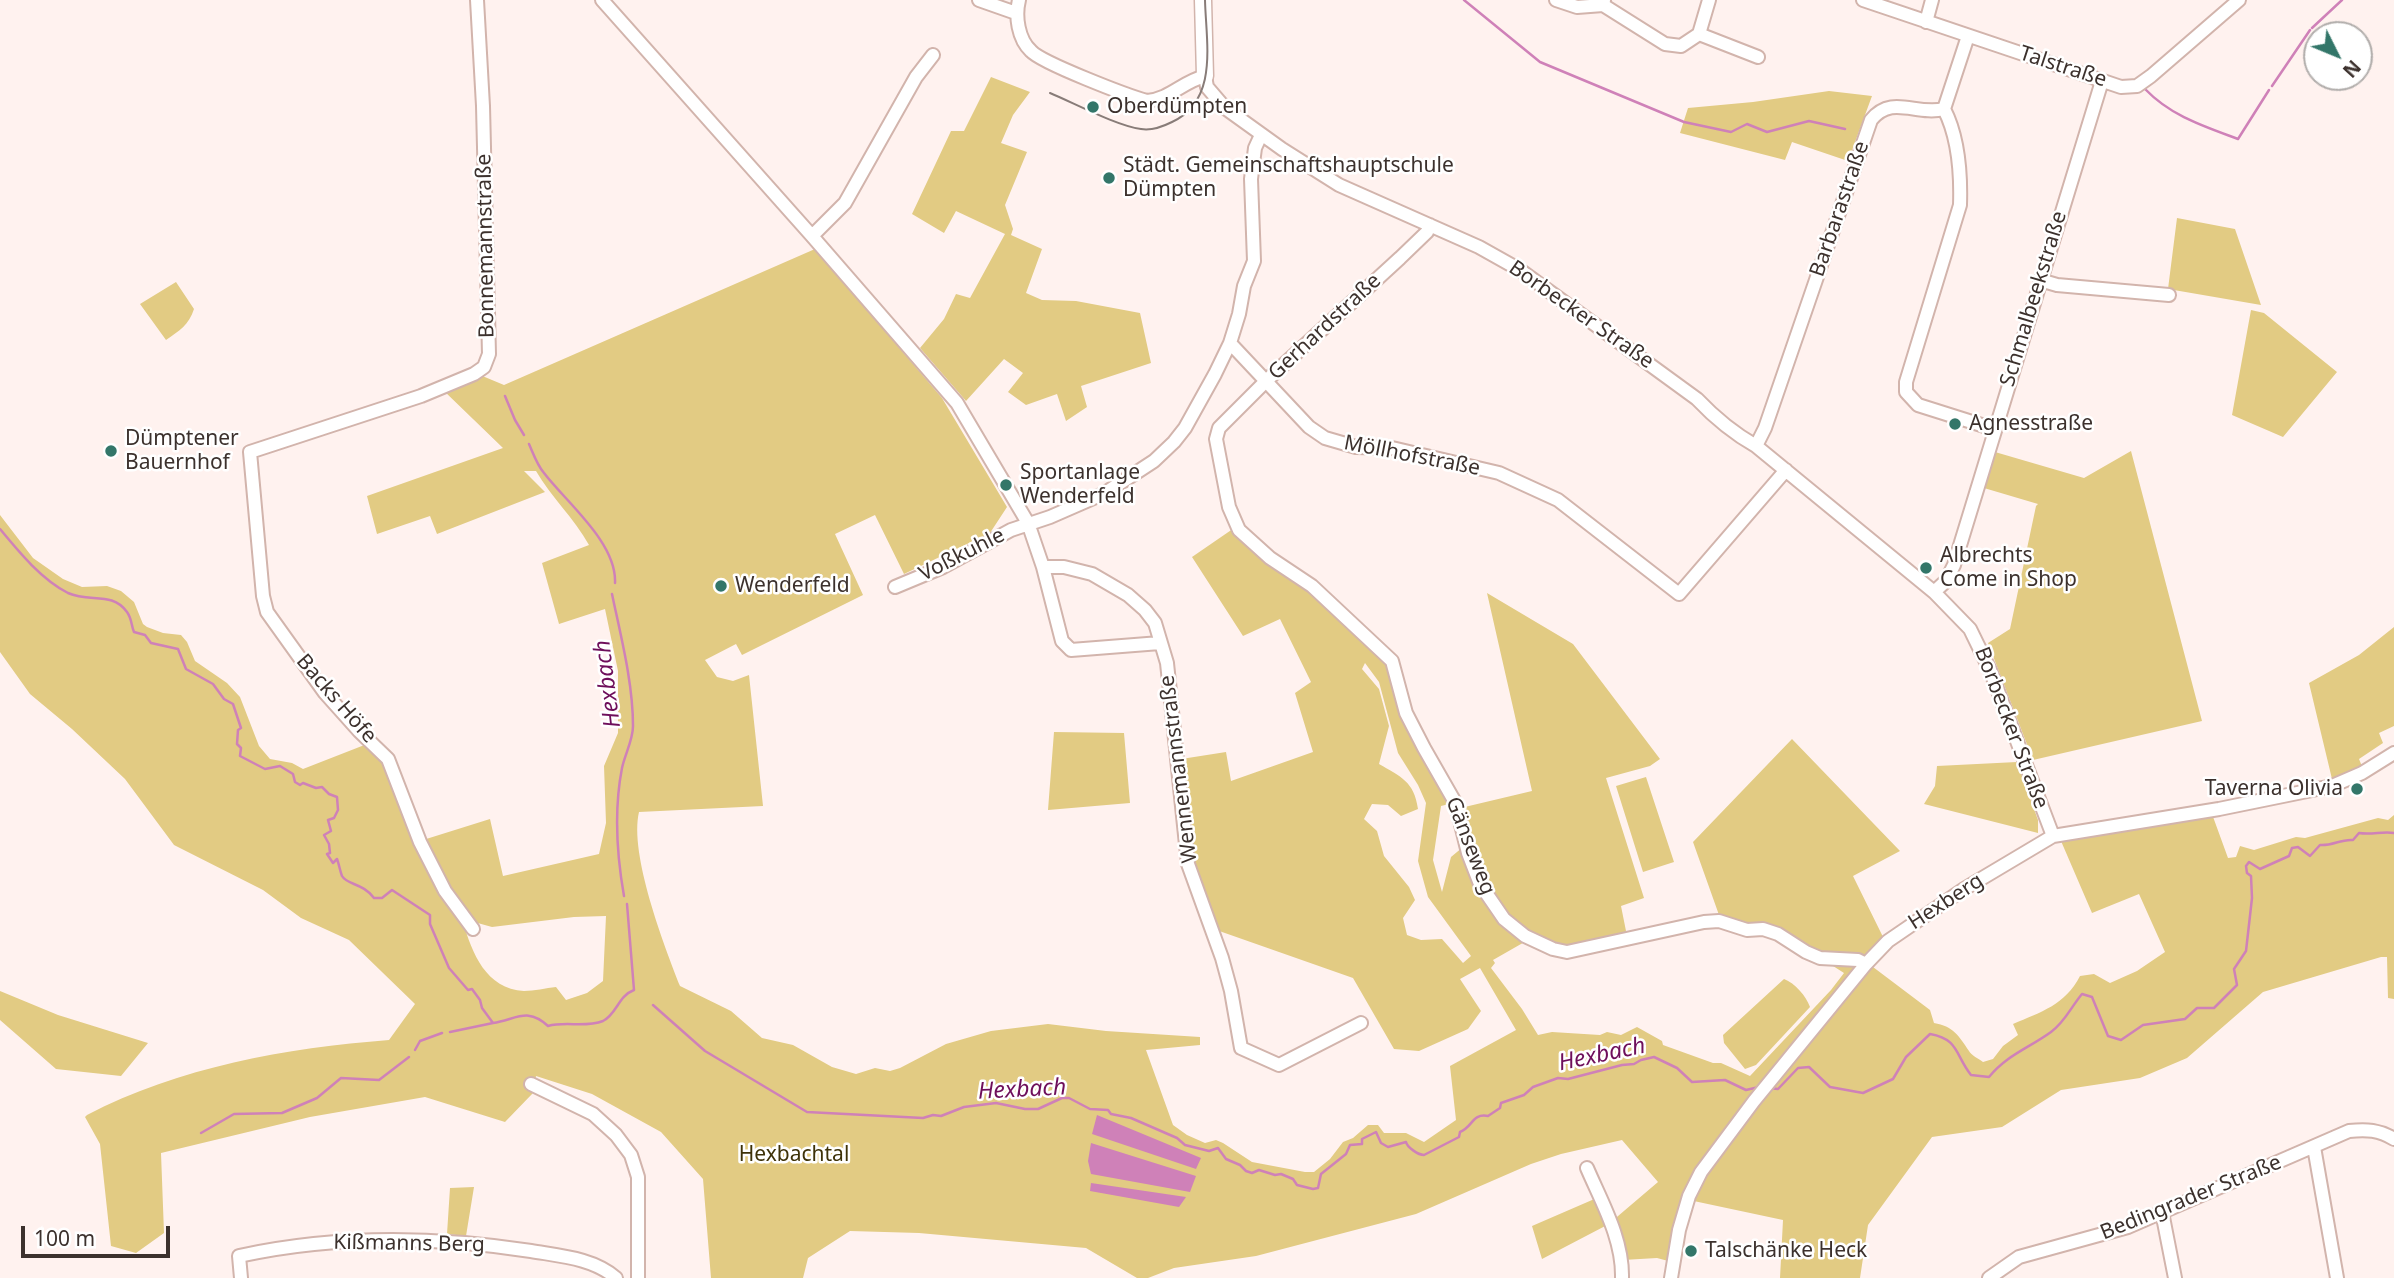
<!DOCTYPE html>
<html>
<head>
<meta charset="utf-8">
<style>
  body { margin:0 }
  #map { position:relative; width:2394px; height:1278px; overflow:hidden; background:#fff2ef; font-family:"Noto Sans",sans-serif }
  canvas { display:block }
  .north { position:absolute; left:2303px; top:21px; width:70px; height:70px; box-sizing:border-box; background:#fff; border:2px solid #b1adab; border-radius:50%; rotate:133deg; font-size:19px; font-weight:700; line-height:28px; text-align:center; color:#3c312d }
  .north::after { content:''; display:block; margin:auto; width:24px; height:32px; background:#337669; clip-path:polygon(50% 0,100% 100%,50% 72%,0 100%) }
  .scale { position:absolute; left:21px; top:1226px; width:149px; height:32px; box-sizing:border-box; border:4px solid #3c312d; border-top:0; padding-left:9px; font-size:21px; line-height:24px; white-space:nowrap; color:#3c312d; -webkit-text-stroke:5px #fff; paint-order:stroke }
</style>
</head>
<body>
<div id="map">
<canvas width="2394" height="1278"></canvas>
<div class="north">N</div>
<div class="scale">100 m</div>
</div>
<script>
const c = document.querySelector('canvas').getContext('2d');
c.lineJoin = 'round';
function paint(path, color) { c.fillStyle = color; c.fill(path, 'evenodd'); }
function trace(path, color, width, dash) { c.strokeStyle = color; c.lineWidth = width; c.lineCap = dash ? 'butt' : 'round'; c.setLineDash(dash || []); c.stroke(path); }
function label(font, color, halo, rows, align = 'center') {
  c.font = font + ' "Noto Sans",sans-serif'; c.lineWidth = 5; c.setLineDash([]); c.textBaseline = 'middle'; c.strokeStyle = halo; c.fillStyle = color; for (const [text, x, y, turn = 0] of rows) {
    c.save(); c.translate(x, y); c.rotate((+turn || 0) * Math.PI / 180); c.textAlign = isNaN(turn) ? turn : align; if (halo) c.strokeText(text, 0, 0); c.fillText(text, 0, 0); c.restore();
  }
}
paint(new Path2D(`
  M991 77 1030 92 1013 115 1001 143 1027 152 1005 205 1013 229 1011 235 1042 249 1026 293 1042 300 1076 301 1140 313 1151 363 1081 386 1087 407 1066 421 1057 394 1026 405 1008 392 1023 373 1004 359 966 401 920 348 944 319 956 294 970 298 1005 234 956 211 944 233 912 214 951 131H964Z
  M1829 91 1872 96 1848 161 1792 142 1785 160 1680 133 1688 108 1753 102Z
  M2177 218 2235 229 2261 305 2168 289Z
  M815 249 942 398 1007 507 990 533 904 574 875 515 835 534 863 595 742 655 736 644 705 660 717 677 733 681 749 675 763 806 639 812C629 854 664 945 680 986L731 1011 762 1038 793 1045 832 1067 856 1074 875 1068 890 1071 900 1068 946 1044 991 1031 1048 1024 1106 1031 1200 1037V1045L1146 1050 1173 1125 1187 1135 1205 1143 1216 1140 1223 1143 1252 1162 1305 1172H1314L1330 1159 1343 1142 1353 1138 1368 1125H1378L1384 1133H1406L1424 1142 1456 1120 1450 1066 1516 1030 1480 968 1460 979 1481 1011 1468 1029 1419 1051 1394 1049 1353 978 1205 926 1175 760 1226 752 1231 781 1313 752 1295 693 1311 682 1280 619 1243 636 1192 557 1240 524 1378 641 1387 666 1397 682 1453 803 1441 806 1433 860 1442 892 1451 857 1463 847 1452 810 1532 791 1487 593 1573 644 1660 759 1650 766 1606 778 1644 898 1621 906 1629 946 1575 954 1528 940 1493 960 1495 963 1491 968 1522 1009 1538 1035 1552 1032 1600 1035 1607 1032 1621 1035 1637 1027 1662 1041 1663 1045 1713 1063H1721L1750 1076 1831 990 1844 973 1777 930 1719 915 1693 842 1792 739 1900 851 1853 876 1885 941 1859 959 1873 967 1930 1010 1934 1023C1953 1026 1959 1036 1969 1051 1971 1055 1979 1059 1983 1062L1993 1059 2003 1046 2018 1035 2013 1024C2041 1012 2065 1005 2080 976L2094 974 2110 983 2137 971 2165 952 2139 894 2092 913 2061 841 2212 814 2228 858 2236 857 2240 846 2254 850 2296 837 2305 838 2378 818 2388 820 2394 815V999L2388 998 2387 957H2381L2263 992 2187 1058 2140 1078 2061 1090 2002 1127 1932 1137 1868 1225 1860 1278H1780L1783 1220 1689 1200 1672 1262 1657 1258 1623 1260 1611 1222 1658 1182 1622 1140 1561 1154 1531 1164 1416 1214 1256 1256 1174 1268 1148 1278H1137L1086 1248 919 1233 850 1231 808 1258 803 1278H711L703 1179 661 1132 592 1094 536 1076 533 1093 505 1122 425 1097 310 1117 161 1153 164 1233 136 1253 111 1246 100 1144 85 1117 87 1115C179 1067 286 1048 389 1040L415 1004 349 940 301 918 263 890 174 845 125 779 72 729 30 694 0 652V515L33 558 63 579 82 587 107 586 121 591 134 602 143 624 147 627 163 633 181 635 187 642 195 661 227 683 240 697 259 746 270 759 292 763 303 769 367 744 376 750 463 922C472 953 486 989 524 991 534 991 546 988 556 987L566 1000 587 993 603 981 606 916 574 917 492 927 474 922 463 911 423 840 490 819 503 876 599 854 606 823 604 766 618 733V671L605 609 559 624 542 563 589 545C574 518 551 497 536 471H524L545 492 437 534 430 516 377 534 367 496 503 448 443 390 480 375 504 385ZM1365 663 1379 682 1398 753 1418 785 1426 803 1418 861 1428 897 1471 956 1463 963 1442 939 1421 940 1407 935 1403 918 1415 900 1409 887 1384 856 1377 831 1364 819 1372 804 1388 805 1401 816 1418 809C1414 781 1401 777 1379 764L1389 726 1379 689 1362 669Z
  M176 282 194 309C189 325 179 331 166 340L140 304Z
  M2251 310 2264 313 2337 372 2283 437 2232 415Z
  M2131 451 2202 721 2033 760 1988 643 2010 629 2036 506 2038 504 1984 488 1995 452 2084 478Z
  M2394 627V726L2379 733 2383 743 2359 759 2363 769 2332 779 2309 683 2359 655Z
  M1054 732 1124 733 1130 803 1048 810Z
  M2017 762 2038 820V833L1924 804 1935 786 1937 766Z
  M1646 777 1674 862 1643 872 1616 786Z
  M1784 979C1795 983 1806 996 1810 1007L1756 1065 1745 1069 1724 1043 1723 1035Z
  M0 991 58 1015 148 1043 121 1076 56 1069 0 1020Z
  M474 1187 466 1236 447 1234 450 1188Z
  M1599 1197 1609 1224 1542 1259 1532 1226Z`), '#e2cb83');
paint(new Path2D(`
  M1097 1115 1201 1158 1196 1169 1092 1134Z
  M1091 1143 1196 1176 1190 1192 1091 1174 1088 1161Z
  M1091 1183 1186 1197 1179 1207 1090 1191Z`), '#cf81b8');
trace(new Path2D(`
  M1464 0 1540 62 1684 122 1731 132 1747 124 1767 132 1809 121 1845 129
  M2312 28 2342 0
  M2272 86 2310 30
  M2145 89C2171 116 2203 126 2238 139L2269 90
  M505 396 515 420 524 435
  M529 444C533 453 537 465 544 473 567 503 617 543 615 583
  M0 529C19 552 41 579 68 593 90 603 112 591 127 612 132 619 131 625 134 632L145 635 151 643 178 649 186 669 213 684 224 699 233 704 241 728 238 730 237 744 241 748 240 756 265 769 280 766 293 774 295 782 300 785 303 783 316 788 322 787 329 794 337 797 338 810 334 818 328 820 331 831 324 835 329 844 330 853 327 854 333 863 337 859C339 864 340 871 342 876 347 885 363 883 374 898H382L392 890 430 915V924L449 968 468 990 472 989 480 1000 482 1008 493 1023C517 1019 528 1007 548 1026 566 1021 585 1028 603 1021 617 1014 618 996 634 990L627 904
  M612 594C621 637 633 683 633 726 633 740 625 754 622 768 614 809 617 856 624 896
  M653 1005 705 1051 807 1112 923 1118 933 1115 941 1116 964 1107 996 1103 1025 1109H1038L1062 1098H1069L1090 1109 1108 1110 1111 1114 1131 1118 1177 1138 1185 1145 1209 1151 1218 1148 1226 1159 1240 1165 1246 1171 1252 1173 1259 1170 1275 1175 1281 1174 1293 1179 1297 1185 1313 1189 1318 1188 1321 1174 1346 1154 1350 1145 1362 1144V1139L1376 1132 1381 1143 1388 1147 1406 1142C1407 1147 1418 1155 1424 1155L1459 1137 1460 1132C1473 1127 1472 1113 1488 1116L1500 1108 1501 1103 1524 1095 1533 1087 1558 1078 1568 1079 1622 1065 1634 1064 1641 1060 1654 1057 1677 1068 1692 1082 1725 1080 1746 1090 1759 1087
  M450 1032 493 1023
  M415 1050 420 1041 442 1033
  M1768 1088 1778 1089 1798 1068 1809 1067 1830 1087 1863 1093 1893 1079 1906 1057 1930 1034C1959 1039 1955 1055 1971 1075L1989 1077C2007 1055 2029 1048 2051 1032 2065 1022 2071 1007 2082 994L2092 997 2108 1036 2121 1040 2143 1025 2185 1019 2197 1008H2214L2237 985 2234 969 2246 951 2252 898 2251 876 2247 873 2246 866 2249 862 2260 869 2289 856 2292 848 2298 847 2310 856 2320 845C2333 846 2340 839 2353 840L2359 833C2372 835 2383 831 2394 833
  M201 1133 234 1114 282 1113 317 1098 341 1078 379 1080 409 1057`), '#cf81b8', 2.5);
const street = new Path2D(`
  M602 0 812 236 957 403 1028 523 1043 567H1064L1092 574 1128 595 1145 610 1155 623 1167 663 1188 864 1222 958 1231 991 1241 1048 1279 1065 1361 1023
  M979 0 1016 13
  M1019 0C1015 16 1018 39 1031 51 1042 63 1128 96 1147 101 1170 99 1182 82 1205 76L1207 87 1225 108 1282 149 1339 185 1479 247 1520 270 1697 399C1715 418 1733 433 1756 446L1934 592 1970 629 1990 670 2053 836
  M1556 0 1577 7 1603 5
  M1604 0 1603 5 1665 44 1681 46 1699 34 1709 0
  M1863 0 2121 87 2137 86 2151 76 2239 0
  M1926 22 1932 0
  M1699 34 1758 57
  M1944 109C1958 136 1961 174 1960 205L1906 382V392L1918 405 1994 429
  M1944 109 1968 36
  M1430 225 1427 232 1400 258 1267 380 1219 428 1216 439 1229 507 1239 530 1270 558 1312 586 1392 661 1406 713 1424 748 1456 804 1468 853 1480 884 1504 919 1525 936 1553 949 1567 952 1704 922 1719 921 1747 930 1763 929 1778 934 1806 952 1820 958 1858 960 1866 964
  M812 236 845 203 916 77 933 55
  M2040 280 2057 285 2169 295
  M1230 343 1309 427 1325 438 1356 447 1392 448 1499 473 1558 500 1679 594 1786 470
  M1756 446 1765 428 1871 120C1892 94 1916 116 1944 109
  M1043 567 1062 641 1071 650 1160 643
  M895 587 943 567 1011 530 1050 517 1105 493 1154 461 1174 442 1185 428 1215 374 1230 343 1239 314 1244 286 1254 261 1251 179 1255 148 1261 135
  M1934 592 1946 581 1954 565 2102 81
  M473 929 445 891 420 842 388 759 359 731 325 693 267 612 263 596 250 452 421 396 474 374 484 367 489 354 483 106 477 0
  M531 1084 593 1114 616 1135 631 1155 638 1177V1278
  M2314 1147 2337 1278
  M1587 1168C1602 1203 1623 1239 1622 1278
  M2162 1212 2175 1278
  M241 1278 239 1256C335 1235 433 1236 531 1251 560 1256 593 1258 616 1278
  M1671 1278 1679 1230 1689 1196 1701 1172 1754 1101 1866 964 1888 941 1964 889 2053 836 2219 809 2332 786 2362 773 2394 753
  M1989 1278 2019 1257 2128 1227 2349 1131C2367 1129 2379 1130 2394 1139`);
const secondary = new Path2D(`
  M1203 0 1205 76`);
trace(street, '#d2b4ac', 16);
trace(secondary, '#d2b4ac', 19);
trace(street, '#fff', 12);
trace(secondary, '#fff', 16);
trace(new Path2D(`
  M1050 93C1074 103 1117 126 1141 129 1152 131 1162 127 1172 122 1219 100 1206 43 1205 0`), '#887c78', 2);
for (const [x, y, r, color] of [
  [1093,107,7,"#337669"],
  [1109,178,7,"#337669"],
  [1955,424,7,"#337669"],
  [111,451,7,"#337669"],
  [1006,485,7,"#337669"],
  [1926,568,7,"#337669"],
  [721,586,7,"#337669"],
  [2357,789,7,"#337669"],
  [1691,1251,7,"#337669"]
]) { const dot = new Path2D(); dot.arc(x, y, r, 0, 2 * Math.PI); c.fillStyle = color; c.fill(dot); trace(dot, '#fff', 2.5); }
label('21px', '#3c312d', '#fff', [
  ["Talstraße",2063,67,18],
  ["Barbarastraße",1840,209,-71],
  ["Bonnemannstraße",486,246,-91],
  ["Schmalbeekstraße",2034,299,-73],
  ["Borbecker Straße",1581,315,35],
  ["Gerhardstraße",1325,327,-43],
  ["Möllhofstraße",1412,456,11],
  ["Voßkuhle",962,555,-27],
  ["Backs Höfe",336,699,49],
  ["Borbecker Straße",2011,728,69],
  ["Wennemannstraße",1179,769,-97],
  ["Gänseweg",1470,846,69],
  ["Hexberg",1946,902,-33],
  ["Bedingrader Straße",2191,1198,-22],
  ["Kißmanns Berg",409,1244,1]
]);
label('21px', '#3c312d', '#fff', [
  ["Oberdümpten",1107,107],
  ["Städt. Gemeinschaftshauptschule",1123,166],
  ["Dümpten",1123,190],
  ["Agnesstraße",1969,424],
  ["Dümptener",125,439],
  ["Bauernhof",125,463],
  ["Sportanlage",1020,473],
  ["Wenderfeld",1020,497],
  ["Albrechts",1940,556],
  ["Come in Shop",1940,580],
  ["Wenderfeld",735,586],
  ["Taverna Olivia",2343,789,"right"],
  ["Talschänke Heck",1705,1251]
], 'left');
label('21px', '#3e3208', '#fff', [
  ["Hexbachtal",794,1155]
]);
label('italic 23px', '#6e0f5b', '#fff', [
  ["Hexbach",608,684,-97],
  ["Hexbach",1602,1055,-12],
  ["Hexbach",1022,1090,-3]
]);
</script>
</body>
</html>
